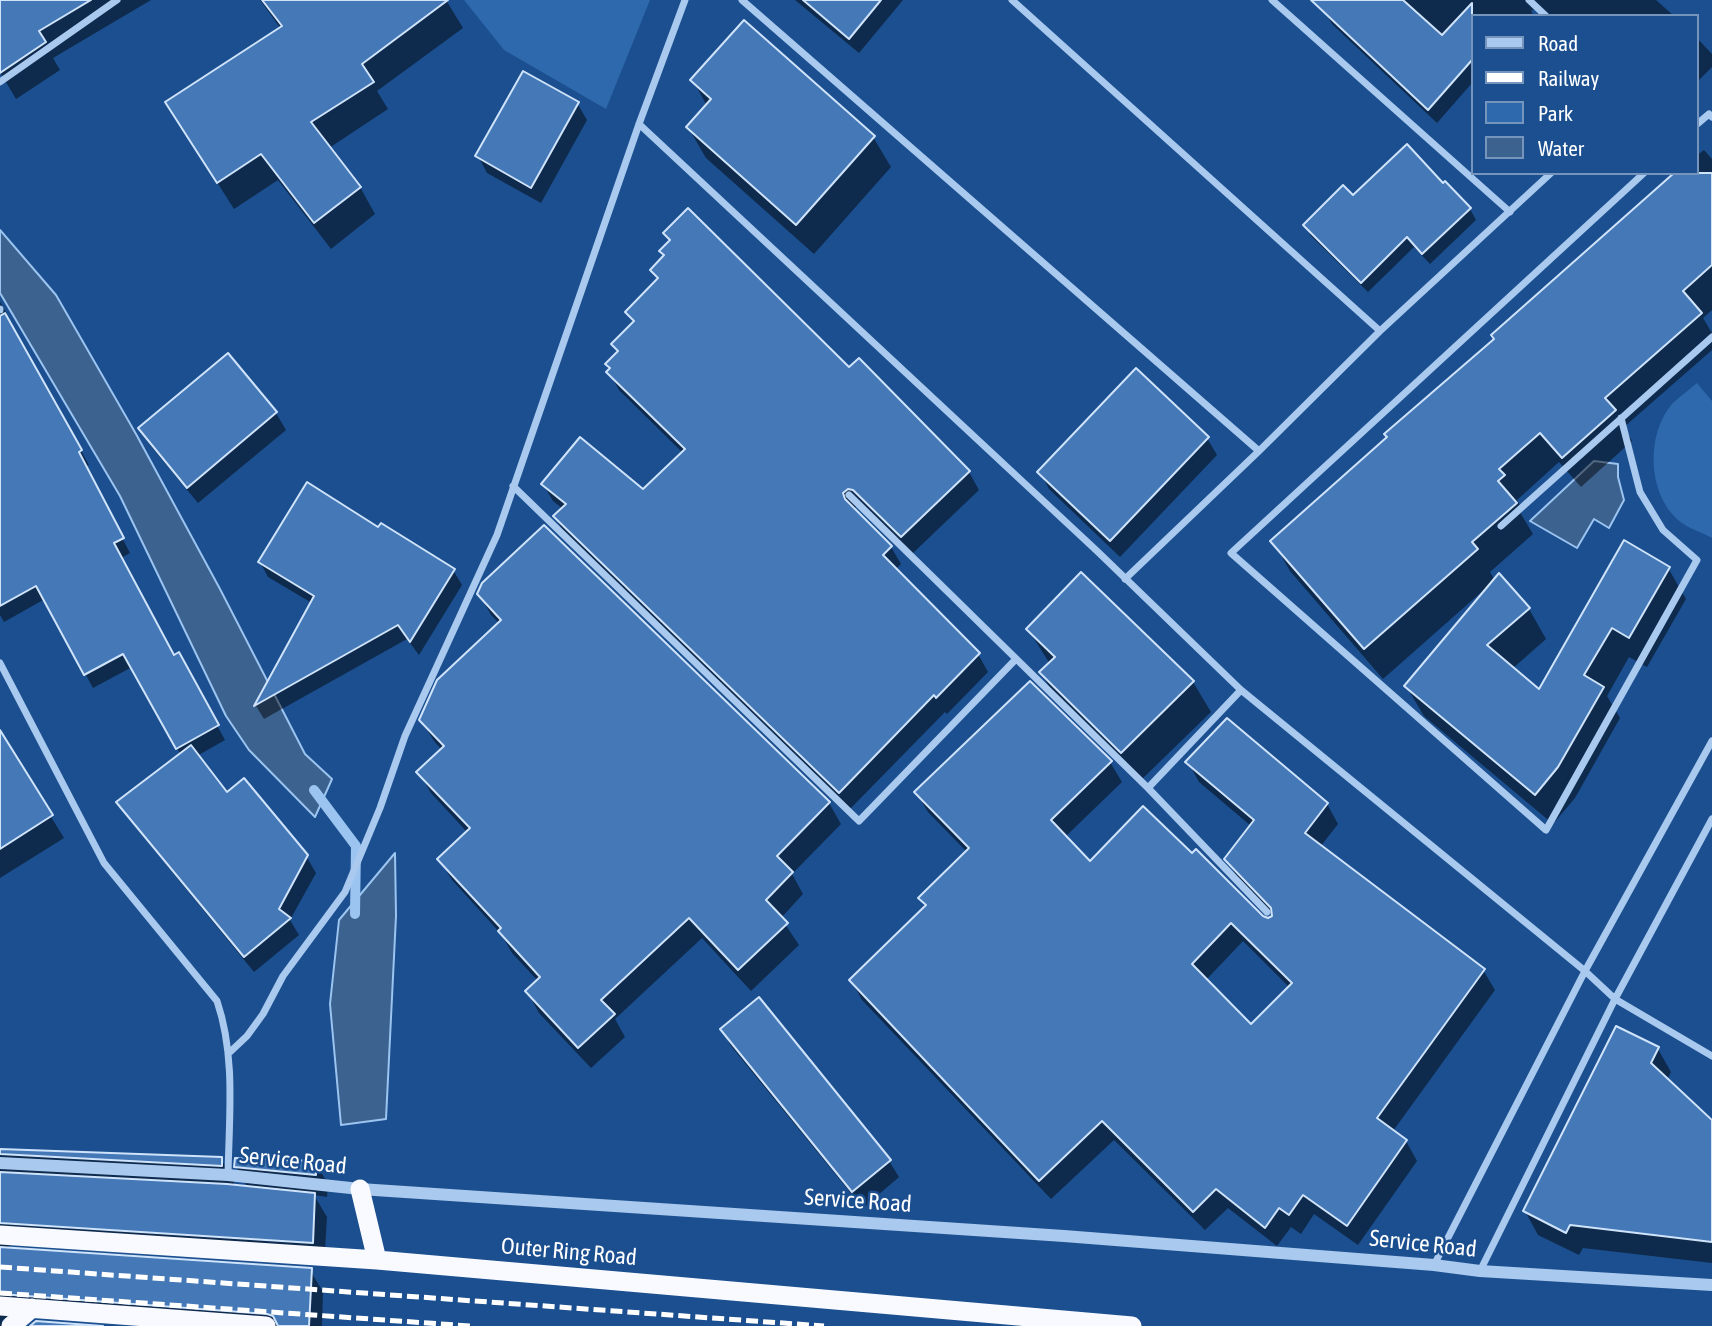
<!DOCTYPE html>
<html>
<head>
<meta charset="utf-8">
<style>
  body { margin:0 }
  #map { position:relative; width:1712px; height:1326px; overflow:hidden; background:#1b4f8f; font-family:"Asap Condensed",sans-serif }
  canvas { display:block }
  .legend { position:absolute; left:1471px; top:14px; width:228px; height:161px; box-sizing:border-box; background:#1b4f8f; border:2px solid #7695bc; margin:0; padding:9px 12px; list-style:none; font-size:21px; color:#fff }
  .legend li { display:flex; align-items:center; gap:14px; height:35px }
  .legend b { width:35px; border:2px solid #7695bc }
</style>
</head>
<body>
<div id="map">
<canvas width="1712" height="1326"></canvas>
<ul class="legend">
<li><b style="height:9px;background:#a9c9ee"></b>Road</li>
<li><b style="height:9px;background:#fff"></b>Railway</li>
<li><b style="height:19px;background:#2e69ad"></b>Park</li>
<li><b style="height:19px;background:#3c6290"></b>Water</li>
</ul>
</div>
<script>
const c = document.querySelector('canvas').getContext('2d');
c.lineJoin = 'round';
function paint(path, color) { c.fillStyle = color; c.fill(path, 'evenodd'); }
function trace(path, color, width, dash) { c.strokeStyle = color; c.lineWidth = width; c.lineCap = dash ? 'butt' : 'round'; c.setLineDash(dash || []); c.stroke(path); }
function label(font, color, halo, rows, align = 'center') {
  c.font = font + ' "Asap Condensed",sans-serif'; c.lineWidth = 5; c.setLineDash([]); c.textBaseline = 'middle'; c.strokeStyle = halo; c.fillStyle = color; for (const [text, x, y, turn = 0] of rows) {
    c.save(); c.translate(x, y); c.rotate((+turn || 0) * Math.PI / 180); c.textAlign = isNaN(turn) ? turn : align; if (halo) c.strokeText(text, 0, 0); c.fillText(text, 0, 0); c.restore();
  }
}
paint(new Path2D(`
  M464 0H650L606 109 504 50Z
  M1697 383 1712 401V538C1701 532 1687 528 1678 520 1647 493 1646 434 1672 404 1680 396 1689 390 1697 383Z`), '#2e69ad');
const water = new Path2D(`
  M0 230 56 295 136 434 220 589 305 754 332 779 315 817 249 750 226 716 120 496 0 293Z
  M1594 461 1618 464V477L1624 500 1609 528 1594 519 1577 548 1530 521Z
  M395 853 396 916 386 1119 341 1125 330 1004 339 920Z`);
paint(water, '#3c6290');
trace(water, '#9cc4f0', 2);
paint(new Path2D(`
  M0 0H151L53 58 60 70 16 99 0 72Z
  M260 0H446L463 28 377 91 388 109 329 148 360 187 375 214 331 249 278 180 234 209 167 103 281 29Z
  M795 0H903L859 53Z
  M1333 0H1656L1674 16H1549L1536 8 1531 11 1534 16H1472V83L1437 123 1332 24 1324 10Z
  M1696 37 1712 54V67L1696 83Z
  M693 80 873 137 891 167 814 254 706 158 688 127 707 106Z
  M577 103 587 120 541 203 487 173 478 156Z
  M1704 150 1712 159V310L1703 318 1712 333V350L1624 427 1632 441 1581 487 1559 462 1517 500 1521 507 1518 509 1533 534 1490 572 1495 581 1529 609 1546 639 1512 669 1539 692 1668 568 1686 599 1647 667 1629 657 1607 696 1620 718 1575 798 1553 824 1424 716 1406 686 1487 590 1486 588 1383 679 1290 571 1273 541 1696 173V156Z
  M1443 185 1470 209 1476 220 1430 264 1414 247 1368 292 1311 236 1305 225 1353 197Z
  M665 234 849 369 969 472 979 490 912 554 857 506 853 510 891 547 901 564 895 570 978 654 988 672 947 714 945 712 850 809 565 534 555 517 563 509 553 501 543 484 643 492 683 453 619 390 609 372 611 370 607 364 618 353 614 344 634 324 627 312 658 280 652 270 665 257 661 251 670 242Z
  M0 302 7 314 5 315 89 465 85 467 130 553 121 558 174 657 178 655 225 740 197 756 227 794 306 856 316 873 290 920 299 935 254 972 128 818 119 803 181 755 132 667 93 688 45 599 4 622 0 615Z
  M228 355 276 413 286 430 198 503 150 445 140 428Z
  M1207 438 1217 455 1120 557 1049 489 1040 472Z
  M379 529 453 570 462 585 419 655 407 639 264 719 256 706 312 603 268 577 260 562Z
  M479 593 829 803 841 824 792 874 803 894 781 918 799 945 751 991 702 938 615 1019 625 1037 591 1068 539 1013 527 991 538 981 512 953 501 934 452 880 439 859 468 833 431 793 419 772 442 750 434 741 421 720 500 624 491 615Z
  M1028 629 1193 682 1211 712 1139 782 1059 703 1041 673 1050 664Z
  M3 739 64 838 0 878V741Z
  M1110 762 1122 782 1065 837 1090 863 1268 920 1274 916 1238 879 1227 859 1251 826 1199 782 1188 762 1327 804 1338 824 1320 847 1483 970 1495 990 1393 1131 1406 1141 1417 1161 1358 1245 1314 1214 1301 1234 1291 1227 1277 1246 1228 1208 1205 1230 1114 1140 1051 1199 862 1000 851 980 926 908 920 898 967 852 928 812 916 792ZM1243 941 1290 988 1251 1027 1206 980Z
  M722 1030 889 1161 899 1177 863 1208 731 1046Z
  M1658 1049 1671 1072 1667 1080 1712 1122V1263L1583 1248 1579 1255 1538 1235 1525 1211Z
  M0 1150 221 1159 234 1181V1186L248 1188 236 1166 315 1162 328 1184 327 1197 314 1195 327 1217 324 1265 14 1244 3 1249 310 1270 323 1292 322 1326H157L14 1315 2 1320 4 1326H0Z`), '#0007');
trace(new Path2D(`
  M314 790 356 846 355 914`), '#9cc4f0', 10);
const building = new Path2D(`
  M0 0H91L39 31 46 42 0 73Z
  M262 0H448L362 64 374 82 311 122 361 187 314 223 261 154 217 183 165 102 282 26Z
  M803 0H881L849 39Z
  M1311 0H1403L1442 35 1472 3V60L1428 110Z
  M744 20 875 136 796 225 686 127 711 99 690 80Z
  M523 71 579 102 531 188 475 156Z
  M1407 144 1443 183 1445 181 1471 208 1422 254 1407 237 1361 283 1303 225 1343 185 1353 195Z
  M1674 173H1712V265L1683 291 1702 313 1605 398 1616 410 1562 458 1540 433 1499 469 1505 475 1498 481 1517 503 1472 542 1478 549 1364 649 1270 541 1387 437 1384 434 1494 339 1491 335Z
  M688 208 849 367 859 358 970 471 901 537 853 490 848 489 843 493 845 499 892 546 883 555 980 653 936 698 934 695 839 793 553 516 566 504 541 484 580 437 643 489 685 449 606 372 610 368 605 364 618 351 611 344 634 321 625 312 658 278 650 270 664 255 659 251 670 240 663 233Z
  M5 313 82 450 79 452 124 538 114 543 174 655 179 652 219 725 176 749 123 654 84 675 36 586 0 606V316Z
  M228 353 277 412 187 488 138 428Z
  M1136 368 1209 437 1110 541 1037 472Z
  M307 482 378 527 381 523 455 569 410 642 398 625 254 706 314 596 258 562Z
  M544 525 830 802 777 856 793 872 766 900 788 923 738 970 689 918 601 1000 615 1014 578 1048 525 991 540 977 498 931 501 928 437 859 470 828 416 772 444 746 419 720 437 680 501 620 477 594 482 583Z
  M1624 540 1670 567 1629 638 1612 628 1584 675 1604 687 1558 767 1535 795 1404 686 1499 573 1530 608 1487 645 1539 689Z
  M1081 572 1194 681 1121 753 1039 672 1055 657 1026 629Z
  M1030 681 1112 761 1051 820 1090 861 1143 806 1192 853 1196 849 1263 916 1268 918 1272 916 1271 908 1224 859 1254 820 1185 762 1227 718 1328 803 1305 833 1485 969 1377 1118 1407 1140 1347 1226 1303 1195 1289 1215 1279 1208 1265 1228 1216 1189 1193 1212 1102 1121 1039 1181 849 980 926 905 918 898 969 848 914 792ZM1231 923 1292 983 1251 1024 1192 964Z
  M0 730 53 815 0 849Z
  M191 745 227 792 244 778 308 855 279 909 291 918 244 957 116 802Z
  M759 997 891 1160 852 1192 720 1029Z
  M1616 1026 1659 1047 1651 1063 1712 1120V1242L1570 1225 1566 1233 1523 1211Z
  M0 1149 222 1157V1166L0 1154Z
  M235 1158 316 1161V1175L234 1167Z
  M0 1172 227 1184 315 1193 313 1243 0 1223Z
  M0 1247 312 1268 309 1326H278L273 1316 267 1314 0 1294Z
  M36 1321 103 1326H30Z`);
paint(building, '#4478b7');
trace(building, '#cfe3fa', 2);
trace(new Path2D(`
  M742 0 1259 451
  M1012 0 1380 331
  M1272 0 1510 212
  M1529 0 1546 16
  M0 82 117 0
  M639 124 1097 551 1241 690 1585 971 1615 999 1712 1056
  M1696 125 1709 114 1712 117
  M0 310V309
  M1621 418 1640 492 1663 530 1697 560 1546 830 1231 553 1644 173
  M513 486 859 821 1016 659
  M849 495 1148 788 1267 912
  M1501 526 1712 337
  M1125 579 1259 451 1380 331 1551 173
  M0 663 104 863 217 1001C236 1057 229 1117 228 1175
  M1148 788 1241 690
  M230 1052 247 1036 263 1014 283 976 345 892 380 808 405 736 497 535 639 124 685 0
  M1434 1265 1585 971 1712 741
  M1480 1271 1615 999 1712 819`), '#a9c9ee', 7);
trace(new Path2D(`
  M0 1163 228 1175 360 1189 1064 1236 1434 1265 1480 1271 1712 1285`), '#a9c9ee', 12);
trace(new Path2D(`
  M360 1189 377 1260
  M0 1235 377 1260 1132 1326
  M0 1306 266 1326
  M11 1326 32 1308`), '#f8faff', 19);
trace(new Path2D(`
  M0 1267 824 1326
  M0 1293 470 1326`), '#fff', 5, [12, 5]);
label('23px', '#fff', '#1b4f8f', [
  ["Service Road",293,1161,6],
  ["Service Road",858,1201,4],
  ["Service Road",1423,1244,6],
  ["Outer Ring Road",569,1252,5]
]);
</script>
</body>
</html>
